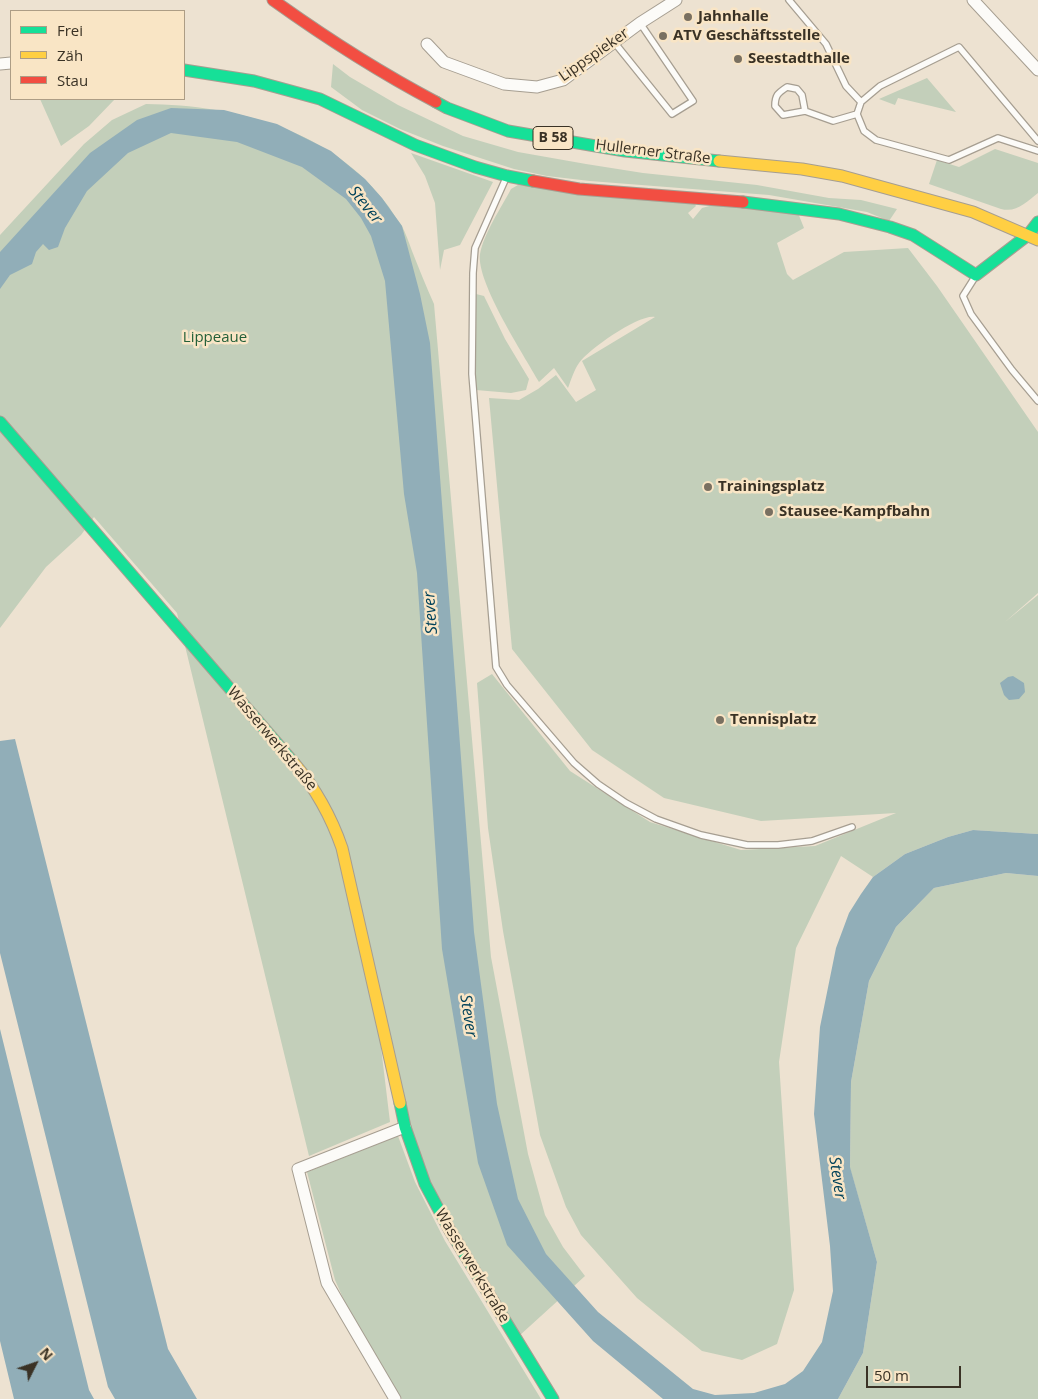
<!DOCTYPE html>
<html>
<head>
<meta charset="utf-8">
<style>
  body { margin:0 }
  #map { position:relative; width:1038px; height:1399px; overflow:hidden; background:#ede2d1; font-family:"Open Sans",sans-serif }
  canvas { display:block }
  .legend { position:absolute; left:10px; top:10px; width:175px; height:90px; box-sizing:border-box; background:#f9e5c5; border:1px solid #ad9d85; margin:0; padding:6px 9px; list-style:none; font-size:15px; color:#3a3225 }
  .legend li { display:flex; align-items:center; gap:10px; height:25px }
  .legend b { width:25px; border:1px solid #ad9d85 }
  .north { position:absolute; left:10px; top:1339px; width:50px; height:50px; -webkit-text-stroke:4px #f9e5c5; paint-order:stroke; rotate:49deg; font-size:14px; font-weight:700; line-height:20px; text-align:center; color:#3a3225 }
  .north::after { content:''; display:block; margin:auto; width:18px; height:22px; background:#3a3225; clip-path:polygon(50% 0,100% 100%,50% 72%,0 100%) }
  .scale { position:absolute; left:866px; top:1366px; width:95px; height:22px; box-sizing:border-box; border:2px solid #3a3225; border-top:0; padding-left:6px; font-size:15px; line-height:18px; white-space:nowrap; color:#3a3225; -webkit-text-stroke:4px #f9e5c5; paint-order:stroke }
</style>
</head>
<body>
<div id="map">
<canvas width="1038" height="1399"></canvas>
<ul class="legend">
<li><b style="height:6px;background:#16e098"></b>Frei</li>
<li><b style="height:6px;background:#ffcf43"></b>Zäh</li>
<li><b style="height:6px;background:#f24e42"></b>Stau</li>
</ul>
<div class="north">N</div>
<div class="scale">50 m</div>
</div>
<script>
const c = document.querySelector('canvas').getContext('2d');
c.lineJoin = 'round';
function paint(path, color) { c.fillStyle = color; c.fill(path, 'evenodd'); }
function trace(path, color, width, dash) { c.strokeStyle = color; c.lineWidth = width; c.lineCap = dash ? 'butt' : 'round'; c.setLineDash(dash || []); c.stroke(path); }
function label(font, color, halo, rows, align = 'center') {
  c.font = font + ' "Open Sans",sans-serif'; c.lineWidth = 5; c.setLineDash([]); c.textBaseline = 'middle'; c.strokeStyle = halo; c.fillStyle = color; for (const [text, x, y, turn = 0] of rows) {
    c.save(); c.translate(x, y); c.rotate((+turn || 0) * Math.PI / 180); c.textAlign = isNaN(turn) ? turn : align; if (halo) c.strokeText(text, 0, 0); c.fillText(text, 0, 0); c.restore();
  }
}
paint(new Path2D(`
  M333 64 350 77 398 105 463 136 518 152 586 164 643 173 757 185 829 198 861 200 897 209 889 221 867 212 769 195 590 181 547 176 514 169 443 146 400 129 362 110 331 87Z
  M927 78 956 112 898 98 895 105 879 99Z
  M40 99H115L89 126 61 146Z
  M146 104C237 105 333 130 389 207 393 214 398 220 402 226 406 234 409 243 412 251 419 269 426 286 434 304L491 957 528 1154 545 1215 563 1247 585 1276 519 1336 440 1205 416 1148 369 948 390 1122 309 1156 177 613 94 517 81 535 46 567 0 628V235L84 144 112 120Z
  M995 149 1038 163V193C1026 202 1017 213 1001 209L929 184 937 160 959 167Z
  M411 153 493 182 460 245 444 250 440 270 435 203 425 176Z
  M518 185 694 203 696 206 688 213 693 219 702 208 717 204 798 213 804 228 777 243 787 274 793 280 844 252 908 248 937 286 1038 432V593L1005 622 1038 595V834L973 830 948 837 905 854 873 877 841 856 796 948 779 1062 794 1290 777 1344 742 1360 702 1351 637 1298 581 1235 566 1207 540 1135 503 931 488 828 477 683 492 674 570 771 650 822 741 850 815 846 896 813 761 821 664 798 592 750 512 649 489 398 519 400 538 389 556 375 576 402 596 390 582 361 655 317C639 314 589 349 579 363 574 370 571 380 568 388L554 368 539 382C524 355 476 282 480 254 484 233 501 208 511 189Z
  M476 294 484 296 505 339 529 379 526 390 511 393 476 390 474 350Z
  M1006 873 1038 876V1399H838L863 1353 877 1262 850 1168 851 1082 869 981 896 927 934 888Z
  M398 1136 415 1182 445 1241 541 1399H402L351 1316 335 1280 307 1172Z`), '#c3cfba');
paint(new Path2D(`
  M171 108 224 110 277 124 331 151 365 179 382 198 402 226 420 294 430 343 474 932 497 1104 518 1199 546 1254 598 1312 693 1389 715 1395 754 1393 785 1384 803 1371 822 1342 833 1291 830 1246 814 1114 820 1027 836 948 849 913 861 894 873 877 905 854 948 837 973 830 1038 834V876L1006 873 934 888 896 927 869 981 851 1082 850 1167 877 1262 863 1353 838 1399H663L593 1341 507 1245 478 1163 442 949 417 573 404 494 385 281 371 236 361 218 346 199 302 167 237 142 171 133 128 153 87 191 65 228 58 247 49 250 43 244 36 252 32 264 10 275 0 289V252L90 153 137 120Z
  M1013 676 1024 683 1025 692 1019 699 1009 700 1004 695 1000 683 1008 677Z
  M15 739 168 1349 197 1399H115L108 1387 0 953V741Z
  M0 1029 89 1390 94 1399H14L0 1341Z`), '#91aeb8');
const lane = new Path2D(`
  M789 0 826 44 846 86 861 102
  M614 42 672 114 693 101 640 23
  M805 111 783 115 775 106C775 95 778 93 787 87L797 89 802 95 805 111 833 121 857 114
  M1038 141 959 47 880 86 861 102 857 114 864 131 876 140 949 160 998 138 1038 151
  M506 178 475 248 473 273 472 374 496 667 507 685 574 763 598 784 626 803 656 819 701 835 747 845H778L812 841 852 827
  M975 277 963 296 971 314 1012 370 1038 401`);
const street = new Path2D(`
  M973 0 1038 70
  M427 44 444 62 504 84 537 87 563 80 640 23 676 0
  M0 64 11 63
  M395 1399 327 1283 298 1169 405 1127`);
const fast = new Path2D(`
  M184 70 254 81 320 99 415 145 475 167 507 176 533 181
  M436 102 447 108 508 131 625 151 719 161
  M743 202 839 214 890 227 913 235 976 275 1028 235 1038 222
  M0 422 294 763
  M400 1103 405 1127 425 1184 449 1229 553 1399`);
const slow = new Path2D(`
  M719 161 802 169 842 176 973 212 1038 240
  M294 763C316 789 331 816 342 848L400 1103`);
const jam = new Path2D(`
  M273 0C326 38 379 72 436 102
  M533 181 579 189 743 202`);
trace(lane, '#a69e91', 8);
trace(street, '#a69e91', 13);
trace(fast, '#a69e91', 13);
trace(slow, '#a69e91', 13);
trace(jam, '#a69e91', 13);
trace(lane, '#fcfbf8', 5.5);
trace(street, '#fcfbf8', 11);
trace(fast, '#16e098', 11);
trace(slow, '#ffcf43', 11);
trace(jam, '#f24e42', 11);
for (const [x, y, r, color] of [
  [688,17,5,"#797061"],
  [663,36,5,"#797061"],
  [738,59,5,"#797061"],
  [708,487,5,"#797061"],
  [769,512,5,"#797061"],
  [720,720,5,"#797061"]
]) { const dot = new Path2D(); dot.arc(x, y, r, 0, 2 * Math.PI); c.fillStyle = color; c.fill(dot); trace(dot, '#f9e5c5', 2); }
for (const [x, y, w] of [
  [553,138,40]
]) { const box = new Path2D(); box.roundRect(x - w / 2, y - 11.5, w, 23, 4); c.fillStyle = '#f9e5c5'; c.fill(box); trace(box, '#3a3225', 1); }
label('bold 14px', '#3a3225', null, [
  ["B 58",553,138]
]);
label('bold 15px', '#3a3225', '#f9e5c5', [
  ["Jahnhalle",698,17],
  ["ATV Geschäftsstelle",673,36],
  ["Seestadthalle",748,59],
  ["Trainingsplatz",718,487],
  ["Stausee-Kampfbahn",779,512],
  ["Tennisplatz",730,720]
], 'left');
label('15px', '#3a3225', '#f9e5c5', [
  ["Lippspieker",594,55,-35],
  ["Hullerner Straße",653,152,7],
  ["Wasserwerkstraße",272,739,50],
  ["Wasserwerkstraße",472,1266,59]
]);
label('15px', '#235f38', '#f9e5c5', [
  ["Lippeaue",215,338]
]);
label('italic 16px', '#01425a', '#f9e5c5', [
  ["Stever",365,205,51],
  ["Stever",431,613,-94],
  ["Stever",468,1016,81],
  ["Stever",837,1178,81]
]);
</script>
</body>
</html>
